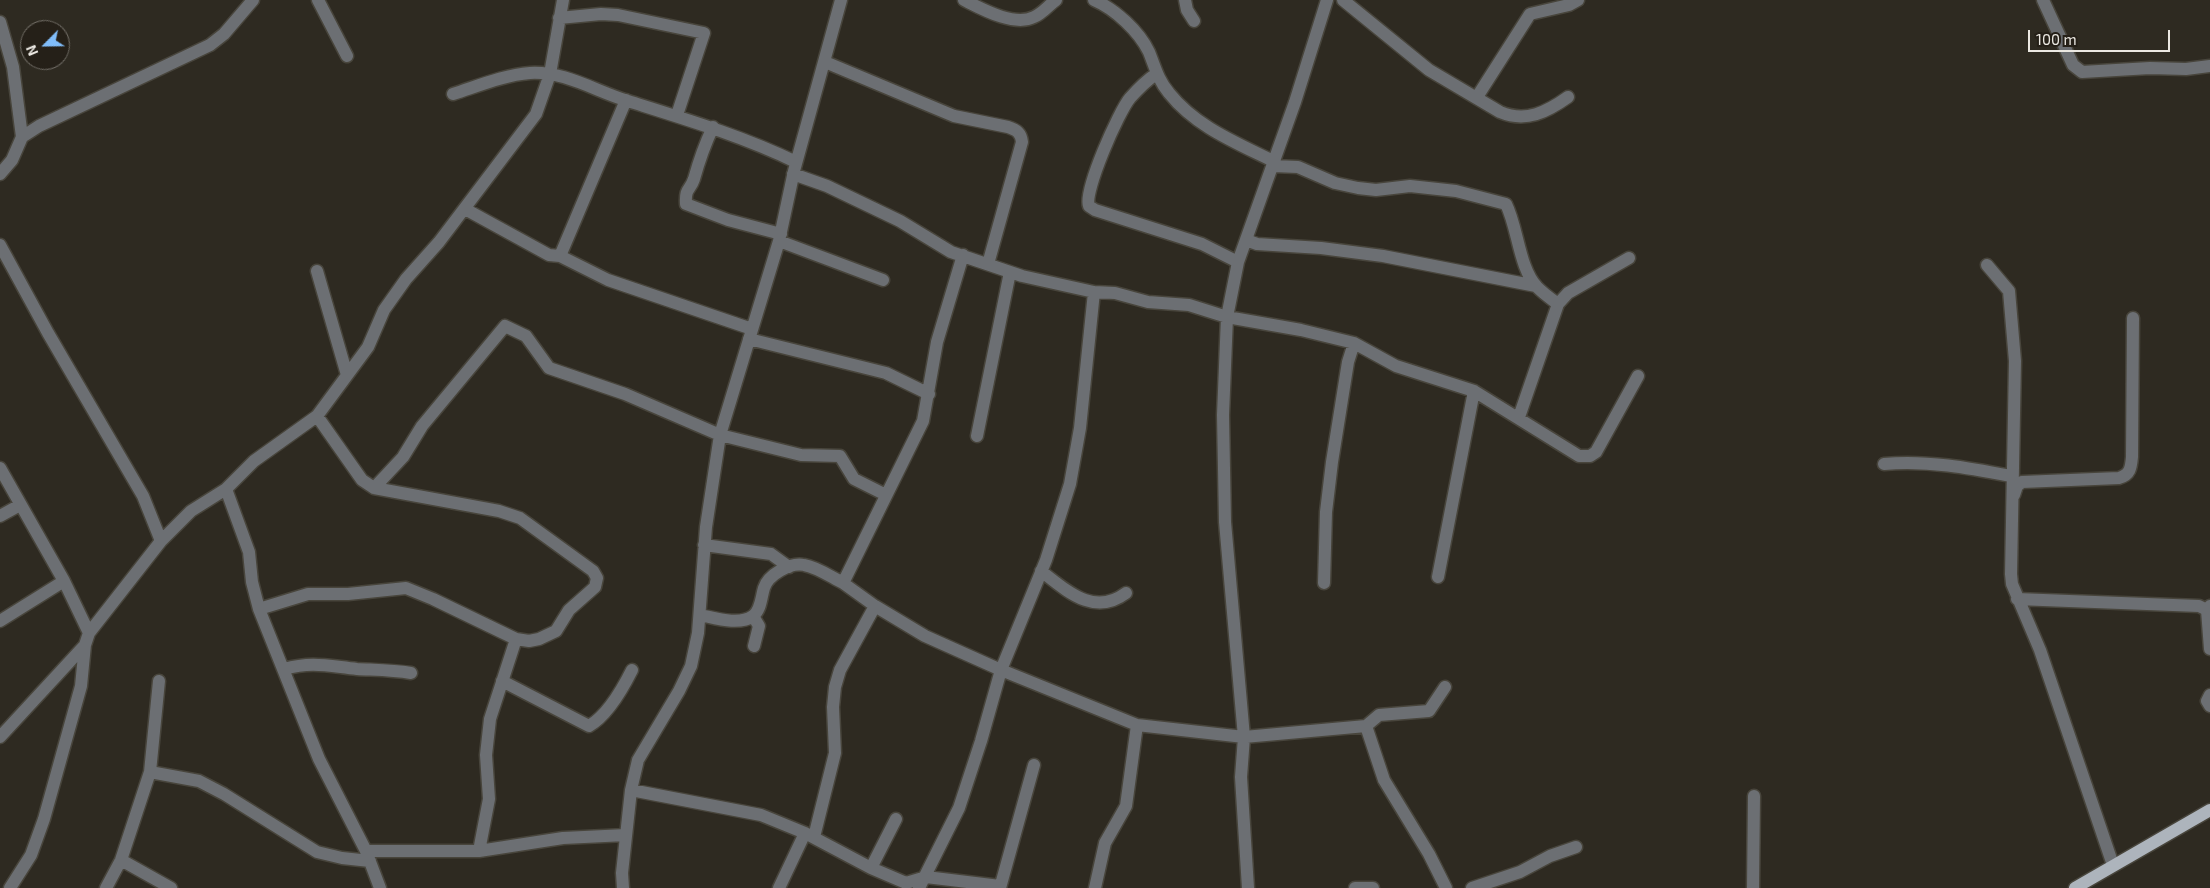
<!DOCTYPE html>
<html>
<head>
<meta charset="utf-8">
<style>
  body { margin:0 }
  #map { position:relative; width:2210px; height:888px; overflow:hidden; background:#2e2a21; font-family:"Exo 2",sans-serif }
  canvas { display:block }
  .north { position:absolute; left:20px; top:20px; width:50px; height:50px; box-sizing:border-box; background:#252018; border:1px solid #747069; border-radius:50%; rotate:247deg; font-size:14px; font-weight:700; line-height:20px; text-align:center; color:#ebe8e2 }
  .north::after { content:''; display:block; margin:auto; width:18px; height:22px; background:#80bdfa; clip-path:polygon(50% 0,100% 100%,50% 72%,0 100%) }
  .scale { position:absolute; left:2028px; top:30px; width:142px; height:22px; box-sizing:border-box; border:2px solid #ebe8e2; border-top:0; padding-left:6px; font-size:15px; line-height:18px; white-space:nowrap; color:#ebe8e2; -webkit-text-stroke:4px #252018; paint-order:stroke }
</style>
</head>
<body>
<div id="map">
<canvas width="2210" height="888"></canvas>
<div class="north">N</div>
<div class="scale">100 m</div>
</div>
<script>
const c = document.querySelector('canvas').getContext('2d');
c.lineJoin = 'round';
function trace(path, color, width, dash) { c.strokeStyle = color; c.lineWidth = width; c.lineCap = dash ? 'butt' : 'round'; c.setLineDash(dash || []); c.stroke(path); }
const minor = new Path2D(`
  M318 0 347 56
  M964 0C982 9 1014 27 1034 17 1042 14 1049 5 1056 0
  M1094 0C1115 9 1139 31 1149 52 1155 67 1158 80 1169 93 1196 127 1237 143 1275 162
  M1185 0 1187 10 1194 21
  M1343 0 1429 70 1500 112C1526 123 1547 112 1568 97
  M2043 0 2073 65 2082 72 2150 68 2186 69 2210 66
  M559 18 601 14 618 15 704 33 677 115
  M0 22 13 67 22 137
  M825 62 954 116 1008 127C1017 130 1021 133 1022 142L988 264
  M1156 74C1146 81 1138 89 1130 98 1119 111 1083 192 1089 206L1095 210 1202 244 1238 262
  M453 94C478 86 504 75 530 73 565 71 595 91 628 101 685 119 742 136 796 162
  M1477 97 1530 14 1569 5 1578 0
  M713 127C705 144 699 161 694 179 690 191 685 187 686 204L728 220 781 234
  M1273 166 1298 167 1335 183 1358 188 1376 190 1410 186 1456 191 1506 204C1518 228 1519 268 1537 287 1543 293 1551 299 1558 304
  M0 174 12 160 22 137 39 126 210 45 224 34 253 0
  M793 174 827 186 900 221 951 252 1022 276 1094 292 1115 293 1148 302 1189 305 1227 317 1301 330 1354 343 1396 366 1474 391 1579 456H1590L1596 452 1638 376
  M465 209 549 255 560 256 608 280 752 329
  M1246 240 1257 244 1321 248 1383 256 1536 286
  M779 241 883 280
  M0 245 48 333 143 496 161 541
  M963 255 937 342 923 421 843 583 875 606 925 636 1001 670 1137 725 1244 737 1366 726 1379 715 1429 711 1445 687
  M560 256 626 100
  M1987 265 2009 291 2015 361 2011 574 2012 584 2040 650 2113 865
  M317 271 347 375
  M749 339 886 373 929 394
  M1519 417 1558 304 1568 293 1629 258
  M977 436 1010 272
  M1884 464C1927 460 1969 468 2011 476
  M0 468 64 581 89 633
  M374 488 403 457 422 426 505 326 526 336 549 368 625 394 720 435 801 455 840 456 854 479 886 495
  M226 489 254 461 317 416 368 347 384 310 406 279 439 242 536 114 550 74 563 0
  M2014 495 2017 486 2022 482 2119 478C2130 475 2131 468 2132 457L2133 318
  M0 516 20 505
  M704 545 771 554 789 567
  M1041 571C1067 591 1094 617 1126 593
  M1438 577 1474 391
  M1324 583 1326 512 1332 462 1348 362 1354 343
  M2017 599 2199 606 2207 610
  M2210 606 2207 610 2210 649
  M259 609 308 594H348L406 588 433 599 516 639 529 641 539 639 556 631 569 610 595 587 597 578 593 571 520 518 499 511 374 488 362 480 317 416
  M700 615C715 618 739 626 753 616 761 610 761 598 764 588 768 575 790 562 804 565 817 567 831 577 843 583
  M753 616 759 626 754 646
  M0 621 64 581
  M284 669C312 661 328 666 357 669 375 670 392 670 411 673
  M502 681 589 726C608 715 623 688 632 670
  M2210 695 2207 701 2210 706
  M1366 726 1384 780 1429 854 1446 888
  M0 737 85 645
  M150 772 199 781 224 794 317 852 342 858 370 861
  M631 790 761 815 805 833 871 868 906 883 926 877 1000 886
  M814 837 835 753 833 707 835 687 840 670 875 606
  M366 851H479L563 838 626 835
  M479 851 489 799 486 755 490 719 516 639
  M121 860 171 888
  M871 868 896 819
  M10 888 31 855 44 819 81 686 85 645 89 633 161 541 191 511 226 489 249 552 252 582 259 609 319 759 366 851 380 888
  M106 888 121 860 150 772 159 681
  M623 888 622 873 631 790 638 760 679 691 691 666 698 633 706 527 720 435 779 241 794 171 841 0
  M779 888 805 833
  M919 888 959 808 981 741 1001 670 1046 560 1070 484 1080 428 1094 292
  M1000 888 1034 765
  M1095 888 1105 843 1126 806 1137 725
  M1248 888 1241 777 1244 737 1225 522 1223 415 1227 317 1238 262 1295 102 1327 0
  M1355 888H1373
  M1472 888 1520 872 1550 856 1576 847
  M1753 888 1754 796`);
const major = new Path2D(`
  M2075 888 2210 810`);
trace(minor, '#48453c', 15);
trace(major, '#48453c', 15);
trace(minor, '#6c6f73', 12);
trace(major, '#adb4bc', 12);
</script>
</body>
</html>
